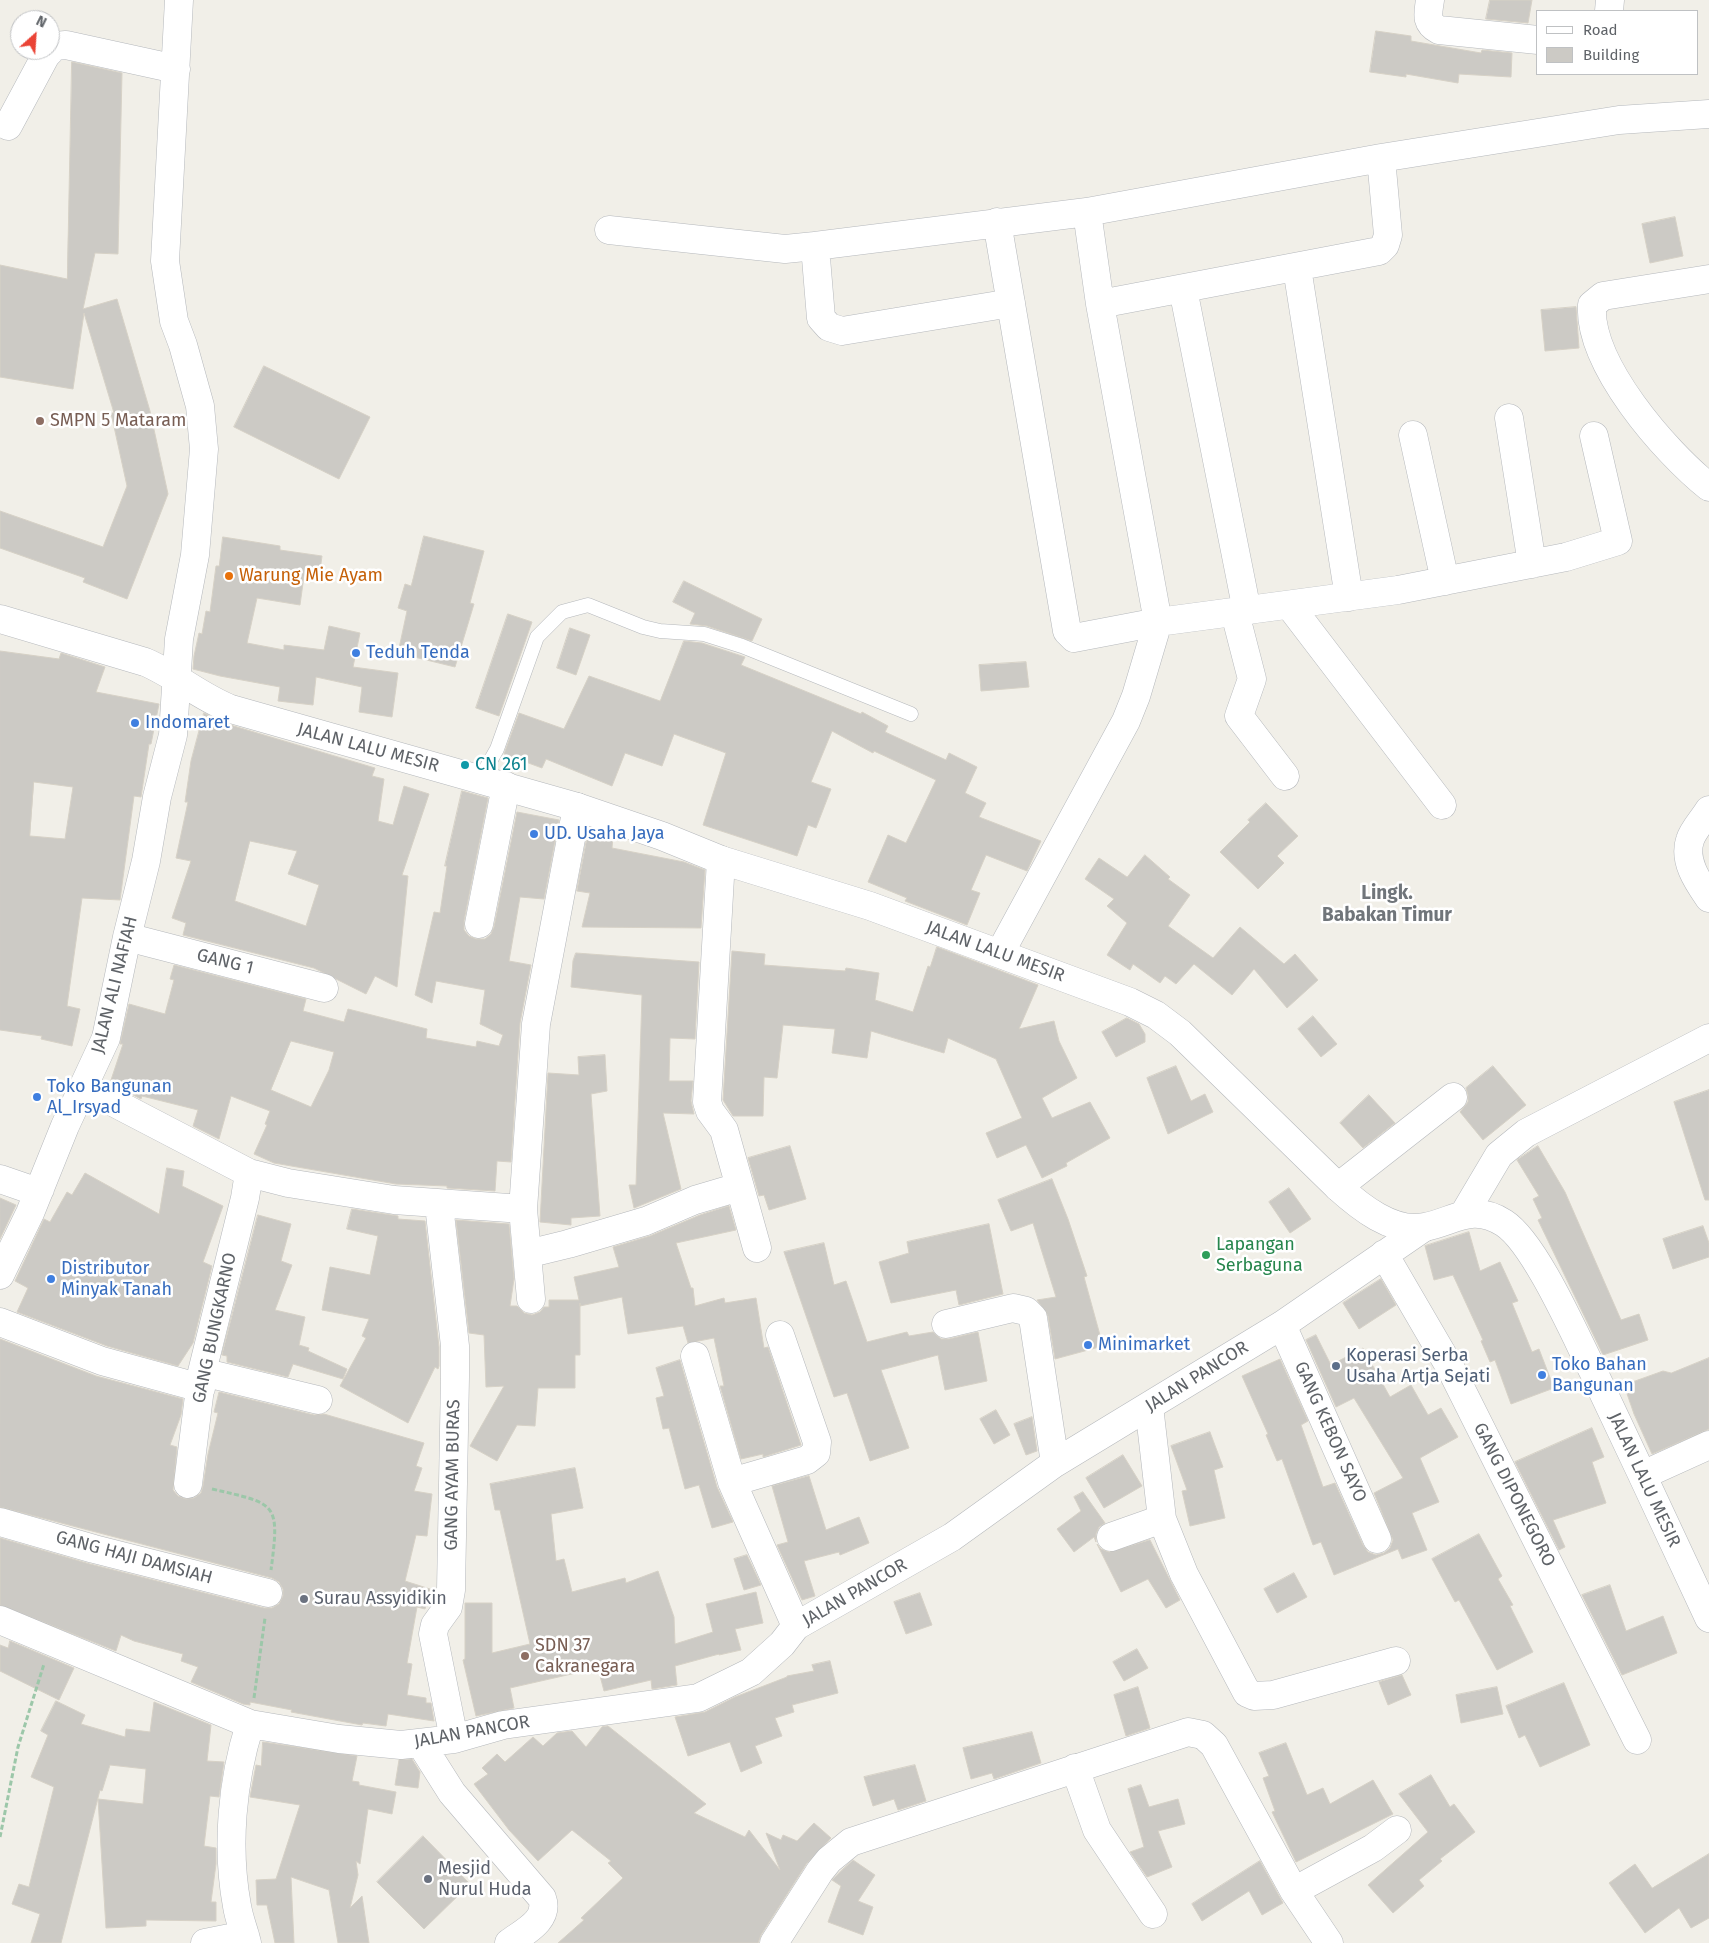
<!DOCTYPE html>
<html>
<head>
<meta charset="utf-8">
<style>
  body { margin:0 }
  #map { position:relative; width:1709px; height:1943px; overflow:hidden; background:#f1efe8; font-family:"Fira Sans",sans-serif }
  canvas { display:block }
  .legend { position:absolute; left:1536px; top:10px; width:162px; height:65px; box-sizing:border-box; background:#fff; border:1px solid #bfc1c3; margin:0; padding:6px 9px; list-style:none; font-size:15px; color:#5f6368 }
  .legend li { display:flex; align-items:center; gap:10px; height:25px }
  .legend b { width:25px; border:1px solid #bfc1c3 }
  .north { position:absolute; left:10px; top:10px; width:50px; height:50px; box-sizing:border-box; background:#fff; border:1px solid #bfc1c3; border-radius:50%; rotate:26deg; font-size:14px; font-weight:700; line-height:20px; text-align:center; color:#5f6368 }
  .north::after { content:''; display:block; margin:auto; width:18px; height:22px; background:#ea4335; clip-path:polygon(50% 0,100% 100%,50% 72%,0 100%) }
</style>
</head>
<body>
<div id="map">
<canvas width="1709" height="1943"></canvas>
<ul class="legend">
<li><b style="height:6px;background:#fff"></b>Road</li>
<li><b style="height:14px;background:#cccac5"></b>Building</li>
</ul>
<div class="north">N</div>
</div>
<script>
const c = document.querySelector('canvas').getContext('2d');
c.lineJoin = 'round';
function paint(path, color) { c.fillStyle = color; c.fill(path, 'evenodd'); }
function trace(path, color, width, dash) { c.strokeStyle = color; c.lineWidth = width; c.lineCap = dash ? 'butt' : 'round'; c.setLineDash(dash || []); c.stroke(path); }
function label(font, color, halo, rows, align = 'center') {
  c.font = font + ' "Fira Sans",sans-serif'; c.lineWidth = 5; c.setLineDash([]); c.textBaseline = 'middle'; c.strokeStyle = halo; c.fillStyle = color; for (const [text, x, y, turn = 0] of rows) {
    c.save(); c.translate(x, y); c.rotate((+turn || 0) * Math.PI / 180); c.textAlign = isNaN(turn) ? turn : align; if (halo) c.strokeText(text, 0, 0); c.fillText(text, 0, 0); c.restore();
  }
}
const building = new Path2D(`
  M1490 0H1532L1528 23 1486 19Z
  M1376 31 1411 36V41L1481 53 1482 50 1512 53 1511 77 1459 74 1458 83 1406 74V77L1370 72Z
  M72 62 122 73 118 254 95 253 83 309 117 299 150 411 168 494 127 599 83 582 85 578 0 548V511L103 547 127 486 111 413H114L84 313 73 389 0 377V265L67 279Z
  M1675 217 1683 256 1650 263 1642 224Z
  M1576 307 1579 348 1545 351 1541 310Z
  M264 366 370 417 339 479 234 427Z
  M424 536 484 551 470 603 474 604 455 667 398 653 407 611 398 608 405 584 411 586Z
  M223 537 280 546V550L322 556 319 578 304 576 300 605 257 598 247 643 284 650V645L324 650 329 626 360 633 353 667 398 673 392 717 359 712 362 687 316 677 313 705 278 701 280 687 220 676 193 669 194 656 199 633 202 634 206 611 210 612 216 566H219Z
  M684 581 762 619 752 641 707 626 690 624 695 613 673 602Z
  M508 614 532 622 499 716 476 708Z
  M570 628 590 635 576 675 557 668Z
  M684 641 702 643 745 657 741 665 861 714 862 712 888 726 885 732 946 760 949 753 977 767 965 793 986 803 979 817 1041 841 1027 871 986 855 971 890 980 893 967 925 905 901 907 898 868 882 888 835 906 843 936 780 874 751 873 753 832 731 811 782 831 789 816 828 808 825 797 856 703 825 726 753 674 734 662 766 625 753 612 786 546 759 542 768 504 754 519 713 564 729 589 676 660 701Z
  M0 651 59 659 61 653 105 667 96 692 159 704 151 744H149L141 797 134 796 120 900 82 898 67 1006 80 1009 72 1046 41 1039 42 1036 0 1030ZM34 782 73 787 65 839 30 836Z
  M1026 662 1029 687 981 691 979 665Z
  M204 713 227 724 375 768 372 776 384 779 378 821 393 825 404 786 429 794 402 875 408 876 397 987 375 976 366 994 314 968 183 935 186 923 172 918 191 861 176 858 188 802H185L191 761ZM250 841 297 851 288 874 319 885 306 926 235 901Z
  M462 791 488 798 464 921V930L469 936 476 939H485L491 934 494 927 517 812 559 820 544 899 520 897 509 961 531 965 520 1023 511 1162 497 1161 495 1191 447 1188V1186L396 1184 274 1163 254 1154 267 1125 265 1124 270 1111 231 1096 219 1139 193 1126 198 1110 142 1096 141 1099 110 1083 123 1044H120L129 1004 165 1014 174 980 170 979 174 965 306 999 303 1011 344 1022 348 1009 427 1029 426 1038 476 1047 477 1041 499 1046 503 1035 480 1024 485 990 436 981 432 1003 415 995 434 912 440 913 447 866H445ZM291 1041 334 1052 329 1070 311 1107 271 1090Z
  M1266 803 1298 836 1277 856 1284 863 1258 889 1220 852 1250 822 1248 820Z
  M589 828 613 836 612 848 684 862 705 870 701 928 582 927 590 893 577 891Z
  M1145 855 1170 877 1168 879 1190 895 1168 926 1213 958 1240 927 1284 964 1295 954 1318 980 1287 1008 1254 969 1232 995 1194 964 1176 984 1165 976 1160 983 1133 964 1130 970 1107 955 1127 923 1107 906 1114 899 1085 879 1099 858 1127 877Z
  M937 947 1038 985 1019 1029 1054 1021 1059 1041 1077 1078 1042 1098 1052 1118 1090 1102 1110 1138 1066 1163 1067 1166 1042 1178 1026 1145 997 1158 986 1133 1022 1118 996 1059 948 1038 944 1053 871 1031 867 1058 832 1053 835 1029 783 1025 777 1078 764 1077 763 1116H733L723 1100 732 951 765 954 764 965 845 971 846 968 879 973 875 1000 913 1012 928 966 930 967Z
  M576 953 699 962 695 1039 670 1038 669 1081H693L691 1101 694 1114 663 1113 681 1189 634 1208 629 1185H636L642 995 571 987 573 961Z
  M1313 1016 1337 1044 1321 1057 1298 1029Z
  M1127 1018 1139 1024 1145 1034V1042L1116 1057 1102 1032Z
  M605 1055 607 1091 591 1094 600 1216 571 1218V1225L540 1222 548 1073 579 1075 578 1057Z
  M1176 1066 1191 1101 1205 1094 1213 1112 1168 1134 1147 1078Z
  M1493 1066 1526 1105 1483 1140 1460 1112 1468 1102V1095L1466 1088Z
  M1709 1090V1200H1705L1674 1102Z
  M1369 1095 1395 1123 1363 1148 1340 1123Z
  M790 1146 806 1199 769 1210 764 1195 759 1196 748 1158Z
  M1538 1146 1565 1192 1621 1320 1639 1314 1648 1340 1603 1355 1538 1220 1542 1218 1533 1199 1539 1196 1517 1160Z
  M167 1168 184 1171 182 1186 223 1206 203 1262 212 1266 193 1343 178 1366 107 1346 17 1312 28 1288 15 1281 44 1219 50 1222 67 1192 72 1195 85 1173 159 1214Z
  M1052 1179 1068 1219 1087 1276 1084 1277 1103 1346 1055 1359 1048 1316 1037 1300 1056 1297 1033 1223 1011 1231 998 1200Z
  M1289 1188 1311 1219 1290 1233 1269 1202Z
  M0 1198 16 1205 0 1239Z
  M729 1206 736 1230 676 1243 691 1288H693L695 1306 724 1298 725 1303 756 1298 764 1348 768 1347 801 1445 763 1457V1454L741 1459 720 1386H724L714 1338 688 1343 683 1326 628 1334 622 1297 580 1306V1303V1355H575V1388H538L535 1426 517 1425 497 1461 470 1446 504 1386 486 1387 484 1335 469 1333 456 1220 509 1224 514 1279 510 1306H517L524 1313 532 1315 540 1312 544 1307H549V1300H579L574 1277 619 1267 613 1247 650 1236 700 1215Z
  M352 1209 398 1216V1219L425 1221 439 1347V1366L438 1369 435 1367 408 1423 340 1386 366 1338 362 1336 369 1319 322 1310 330 1267 370 1275 378 1236 347 1229Z
  M258 1215 291 1224 281 1261 292 1265 275 1310 305 1317 299 1345 309 1348 308 1351 347 1369 343 1379 293 1364 288 1377 227 1362V1356L222 1355Z
  M989 1224 1003 1294 959 1305 956 1290 891 1303 879 1262 909 1253 907 1242Z
  M1703 1226 1709 1243V1257L1673 1269 1663 1239Z
  M1469 1232 1480 1271 1500 1262 1518 1301 1512 1303 1532 1352 1539 1349 1554 1388 1511 1404 1495 1360 1490 1362 1481 1341 1483 1340 1453 1275 1434 1280 1425 1246Z
  M824 1243 834 1285 846 1281 867 1342 907 1332 909 1336 933 1332 941 1339H949L978 1332 987 1381 945 1390 938 1355 881 1370 909 1448 870 1461 847 1393 834 1397 784 1252Z
  M1381 1279 1396 1305 1359 1329 1343 1303Z
  M1316 1335 1331 1365 1363 1348 1390 1397 1411 1385 1428 1415 1441 1408 1458 1437 1420 1458 1439 1502 1412 1513 1427 1550 1402 1559 1398 1549 1334 1575 1321 1542 1313 1545 1282 1459 1277 1461 1266 1435 1268 1434 1242 1376 1280 1359 1308 1421 1301 1425 1323 1487 1335 1483 1363 1545 1368 1552 1376 1555 1384 1553 1390 1548 1393 1540 1374 1493 1403 1478 1354 1398 1336 1407 1306 1340Z
  M0 1339 96 1376 183 1399 181 1415 170 1445 177 1447 173 1490 178 1496 186 1499 194 1498 201 1493 203 1486 208 1454 218 1413 214 1412 219 1392 314 1415 324 1414 424 1443 416 1466 422 1468 414 1491 432 1494 427 1536 416 1535 405 1581 430 1589 425 1609 417 1607 407 1663 412 1664 407 1695 426 1698V1703H431L434 1721 388 1714 386 1726 363 1723 362 1725 291 1712 292 1710 250 1702V1705L243 1704 191 1682 198 1667 181 1661 183 1654 134 1641 121 1635 116 1651 0 1605V1538L90 1564 264 1608H272L279 1604 283 1596V1589L279 1582 272 1578 0 1507Z
  M1709 1358V1429L1652 1454 1634 1414 1624 1385 1663 1371 1671 1373Z
  M680 1360 717 1487 733 1522 712 1528 699 1485 685 1489 669 1428 663 1429 656 1398 664 1396 656 1368Z
  M996 1410 1010 1435 994 1444 980 1419Z
  M1032 1417 1037 1451 1026 1455 1014 1424Z
  M1592 1428 1604 1457 1592 1462 1606 1503 1553 1520 1565 1547 1559 1550 1515 1462Z
  M1210 1432 1223 1467 1214 1470 1225 1518 1190 1526 1182 1491 1187 1490 1171 1446Z
  M1123 1455 1142 1486 1104 1508 1086 1478Z
  M575 1468 583 1508 551 1514 556 1561 564 1559 572 1592 625 1578 626 1583 658 1571 674 1617 675 1644 713 1632 706 1604 756 1592 763 1623 735 1629 741 1650 719 1655V1654L675 1666 677 1685 652 1689 651 1680 604 1691 598 1668 510 1688 514 1708 476 1716 463 1660 465 1659V1603H492V1653L530 1644 500 1510H495L490 1484Z
  M809 1476 826 1530 859 1517 869 1543 840 1555 839 1552 804 1561 815 1596 802 1600 777 1545 788 1542 772 1486Z
  M1083 1492 1105 1523 1099 1527 1096 1534V1542L1094 1537 1074 1552 1057 1529 1081 1511 1074 1497Z
  M1479 1534 1502 1576 1498 1579 1513 1605 1510 1606 1533 1652 1497 1670 1459 1600 1455 1602 1432 1559Z
  M1150 1540 1180 1600 1166 1608 1148 1579 1121 1592 1097 1544 1101 1549 1109 1552Z
  M747 1555 761 1585 744 1590 734 1559Z
  M1294 1573 1307 1597 1277 1613 1264 1589Z
  M1610 1585 1626 1631 1663 1616 1677 1653 1622 1675 1582 1595Z
  M920 1593 932 1625 906 1634 894 1602Z
  M10 1641 74 1668 59 1700 0 1671V1645L8 1648Z
  M1137 1649 1148 1668 1124 1681 1113 1662Z
  M830 1661 838 1693 792 1705 794 1712 775 1718 782 1736 755 1746 762 1763 741 1772 730 1742 688 1756 675 1717 705 1712 735 1697 787 1677V1676L814 1671 812 1665Z
  M1402 1675 1411 1695 1388 1705 1379 1682Z
  M1564 1683 1590 1745 1540 1767 1525 1735 1519 1738 1506 1706Z
  M1138 1687 1150 1728 1126 1736 1114 1695Z
  M1497 1687 1503 1714 1461 1723 1456 1695Z
  M56 1701 85 1715 81 1724 125 1737 126 1729 150 1732 154 1702 211 1725 207 1761 224 1762 219 1797 210 1796 204 1846 216 1848V1864L211 1902H216V1921L146 1920V1926L106 1928 98 1799 143 1804 146 1769 110 1765 102 1791 100 1790 61 1943H31L40 1914 12 1904 19 1884 29 1887 54 1787 31 1777 48 1735 41 1731Z
  M608 1726 706 1804 694 1813 745 1837 749 1830 780 1870 766 1833 781 1840 783 1835 797 1841 814 1823 831 1838 807 1863 761 1935 758 1943H558L584 1920 581 1918 623 1878 608 1863 611 1861 572 1830 538 1861 509 1830 474 1784 488 1774 482 1768 497 1754 505 1762 533 1737 543 1746 557 1733 572 1731 586 1747 602 1727Z
  M1032 1732 1041 1763 994 1779 992 1773 971 1779 963 1748Z
  M263 1742 357 1756 352 1781 359 1782V1785L396 1792 392 1814 368 1809 360 1864 356 1861 358 1875 350 1908 362 1896 369 1943H338L329 1890 291 1877 294 1943H275L267 1905H257L256 1880 276 1879 300 1805 250 1797 256 1765 261 1766Z
  M1286 1743 1307 1795 1323 1788 1330 1804 1373 1780 1393 1814 1296 1862 1272 1812 1275 1811 1263 1778 1269 1776 1259 1753Z
  M412 1759 420 1772 418 1788 395 1785 399 1760Z
  M915 1765 926 1801 898 1810 894 1799 873 1806 864 1777Z
  M1431 1775 1450 1807 1454 1804 1475 1832 1440 1859 1442 1861 1419 1880 1424 1886 1393 1913 1368 1885 1428 1832 1399 1794Z
  M1141 1785 1149 1807 1178 1799 1185 1824 1158 1831 1172 1867 1147 1877 1130 1852 1144 1847 1128 1789Z
  M423 1836 470 1884 424 1929 377 1882Z
  M1709 1854V1918L1691 1928 1679 1908 1645 1933 1609 1883 1635 1864 1652 1888Z
  M853 1860 875 1875 858 1901 873 1907 863 1935 828 1922 841 1886 832 1880Z
  M1260 1861 1283 1903 1262 1915 1249 1891 1202 1921 1192 1904Z`);
paint(building, '#cccac5');
trace(building, '#d6d1c6', 1);
const service = new Path2D(`
  M480 779 497 749 537 637 562 612 588 605 643 627 660 631 704 634 742 646 911 714`);
const minor = new Path2D(`
  M1430 0C1428 14 1425 23 1439 30L1538 40
  M1609 11 1610 0
  M8 126 46 55 55 46 66 45 176 69
  M997 222 1067 631 1074 638 1158 622 1398 590 1566 557 1618 541 1594 436
  M609 230 785 249 815 246
  M1297 268 1349 597
  M1709 279 1603 296 1592 305C1588 364 1665 452 1709 487
  M1183 289 1247 611
  M1011 303 842 331 829 327 821 318 815 246 1087 212 1381 158
  M1100 304 1379 251 1385 245 1388 235 1381 158 1619 120 1709 114
  M1509 418 1532 564
  M1413 435 1445 581
  M1290 606 1442 805
  M1235 613 1252 679 1239 716 1285 776
  M1709 810C1703 820 1693 830 1690 840 1683 861 1698 882 1709 898
  M721 860 707 1102 710 1111 724 1130 757 1248
  M479 924 506 786
  M127 937 324 988
  M1000 953 1126 721 1136 696 1158 622 1100 304 1087 212
  M84 1087 249 1173 288 1183 394 1200 523 1209
  M0 1179 29 1189H40
  M1338 1187 1453 1097
  M439 1205 455 1346V1377L451 1590 448 1607 435 1625 433 1634 454 1739
  M1464 1214 1499 1155 1526 1133 1709 1038
  M527 1254 568 1244 646 1221 695 1200 739 1187
  M1384 1254 1451 1369 1637 1740
  M0 1275 30 1213 65 1126 106 1038 127 937 146 861 157 797 173 735 179 639 195 555 204 449 200 406 183 345 174 321 165 261 179 0
  M531 1299 523 1209 536 1024 577 807
  M0 1322 102 1361 201 1388
  M946 1324 1013 1308 1026 1311 1033 1318 1055 1463
  M1282 1325 1377 1539
  M695 1356 732 1482 796 1626
  M202 1372 318 1400
  M1643 1475 1709 1445
  M732 1482 807 1460 816 1453 817 1442 780 1335
  M188 1484 202 1372 245 1198 249 1173
  M1162 1519 1184 1574 1247 1693 1254 1696 1273 1695 1396 1661
  M0 1522 94 1549 268 1593
  M1111 1537 1162 1519 1149 1406
  M0 1620 250 1724 339 1739 401 1745 454 1739 503 1725 698 1698 751 1672 782 1644 796 1626 952 1537 1055 1463 1282 1325 1423 1228
  M421 1744 452 1793 542 1898C550 1920 524 1932 509 1943
  M1075 1768 1097 1830 1153 1914
  M1294 1891 1373 1848 1397 1830
  M205 1943 245 1935
  M247 1943C244 1930 239 1919 237 1906 226 1847 232 1781 250 1724
  M774 1943 820 1871 829 1860 851 1842 1188 1732 1203 1735 1214 1745 1294 1891 1329 1943`);
const tertiary = new Path2D(`
  M0 619 145 662C176 675 200 697 231 709L577 807 662 836 721 860 870 906 1130 1002 1156 1015 1180 1033 1338 1187C1359 1206 1393 1234 1425 1227 1455 1221 1472 1203 1504 1223 1535 1243 1575 1335 1593 1371 1632 1453 1671 1536 1709 1618`);
trace(service, '#b5b8bc', 15);
trace(minor, '#b5b8bc', 29);
trace(tertiary, '#b5b8bc', 29);
trace(new Path2D(`
  M212 1489C277 1504 280 1502 271 1570
  M254 1698 265 1618
  M0 1837 18 1747 44 1664`), '#9cc7a9', 3, [5, 2.5]);
trace(service, '#fff', 14);
trace(minor, '#fff', 28);
trace(tertiary, '#fff', 28);
for (const [x, y, r, color] of [
  [40,421,5,"#8d6e63"],
  [229,576,5,"#e8710a"],
  [356,653,5,"#3f7fe0"],
  [135,723,5,"#3f7fe0"],
  [465,765,5,"#0f9aa8"],
  [534,834,5,"#3f7fe0"],
  [37,1097,5,"#3f7fe0"],
  [1206,1255,5,"#2e9e5b"],
  [51,1279,5,"#3f7fe0"],
  [1088,1345,5,"#3f7fe0"],
  [1336,1366,5,"#5c6f8a"],
  [1542,1375,5,"#3f7fe0"],
  [304,1599,5,"#6b7280"],
  [525,1656,5,"#8d6e63"],
  [428,1879,5,"#6b7280"]
]) { const dot = new Path2D(); dot.arc(x, y, r, 0, 2 * Math.PI); c.fillStyle = color; c.fill(dot); trace(dot, '#fff', 2); }
label('18px', '#785e54', '#fff', [
  ["SMPN 5 Mataram",50,421],
  ["SDN 37",535,1646],
  ["Cakranegara",535,1667]
], 'left');
label('18px', '#c56008', '#fff', [
  ["Warung Mie Ayam",239,576]
], 'left');
label('18px', '#366cbe', '#fff', [
  ["Teduh Tenda",366,653],
  ["Indomaret",145,723],
  ["UD. Usaha Jaya",544,834],
  ["Toko Bangunan",47,1087],
  ["Al_Irsyad",47,1108],
  ["Distributor",61,1269],
  ["Minyak Tanah",61,1290],
  ["Minimarket",1098,1345],
  ["Toko Bahan",1552,1365],
  ["Bangunan",1552,1386]
], 'left');
label('18px', '#5f6368', '#fff', [
  ["JALAN LALU MESIR",368,748,15],
  ["JALAN LALU MESIR",995,952,20],
  ["GANG 1",225,962,14],
  ["JALAN ALI NAFIAH",115,985,-76],
  ["GANG BUNGKARNO",215,1328,-78],
  ["JALAN PANCOR",1197,1377,-32],
  ["GANG KEBON SAYO",1330,1432,66],
  ["GANG AYAM BURAS",453,1475,-89],
  ["JALAN LALU MESIR",1644,1480,65],
  ["GANG DIPONEGORO",1514,1495,63],
  ["GANG HAJI DAMSIAH",134,1558,15],
  ["JALAN PANCOR",855,1593,-30],
  ["JALAN PANCOR",472,1732,-10]
]);
label('18px', '#0d838f', '#fff', [
  ["CN 261",475,765]
], 'left');
label('18px', '#27864d', '#fff', [
  ["Lapangan",1216,1245],
  ["Serbaguna",1216,1266]
], 'left');
label('18px', '#4e5e75', '#fff', [
  ["Koperasi Serba",1346,1356],
  ["Usaha Artja Sejati",1346,1377]
], 'left');
label('18px', '#5b616d', '#fff', [
  ["Surau Assyidikin",314,1599],
  ["Mesjid",438,1869],
  ["Nurul Huda",438,1890]
], 'left');
label('bold 19px', '#70757a', '#fff', [
  ["Lingk.",1387,894],
  ["Babakan Timur",1387,916]
]);
</script>
</body>
</html>
